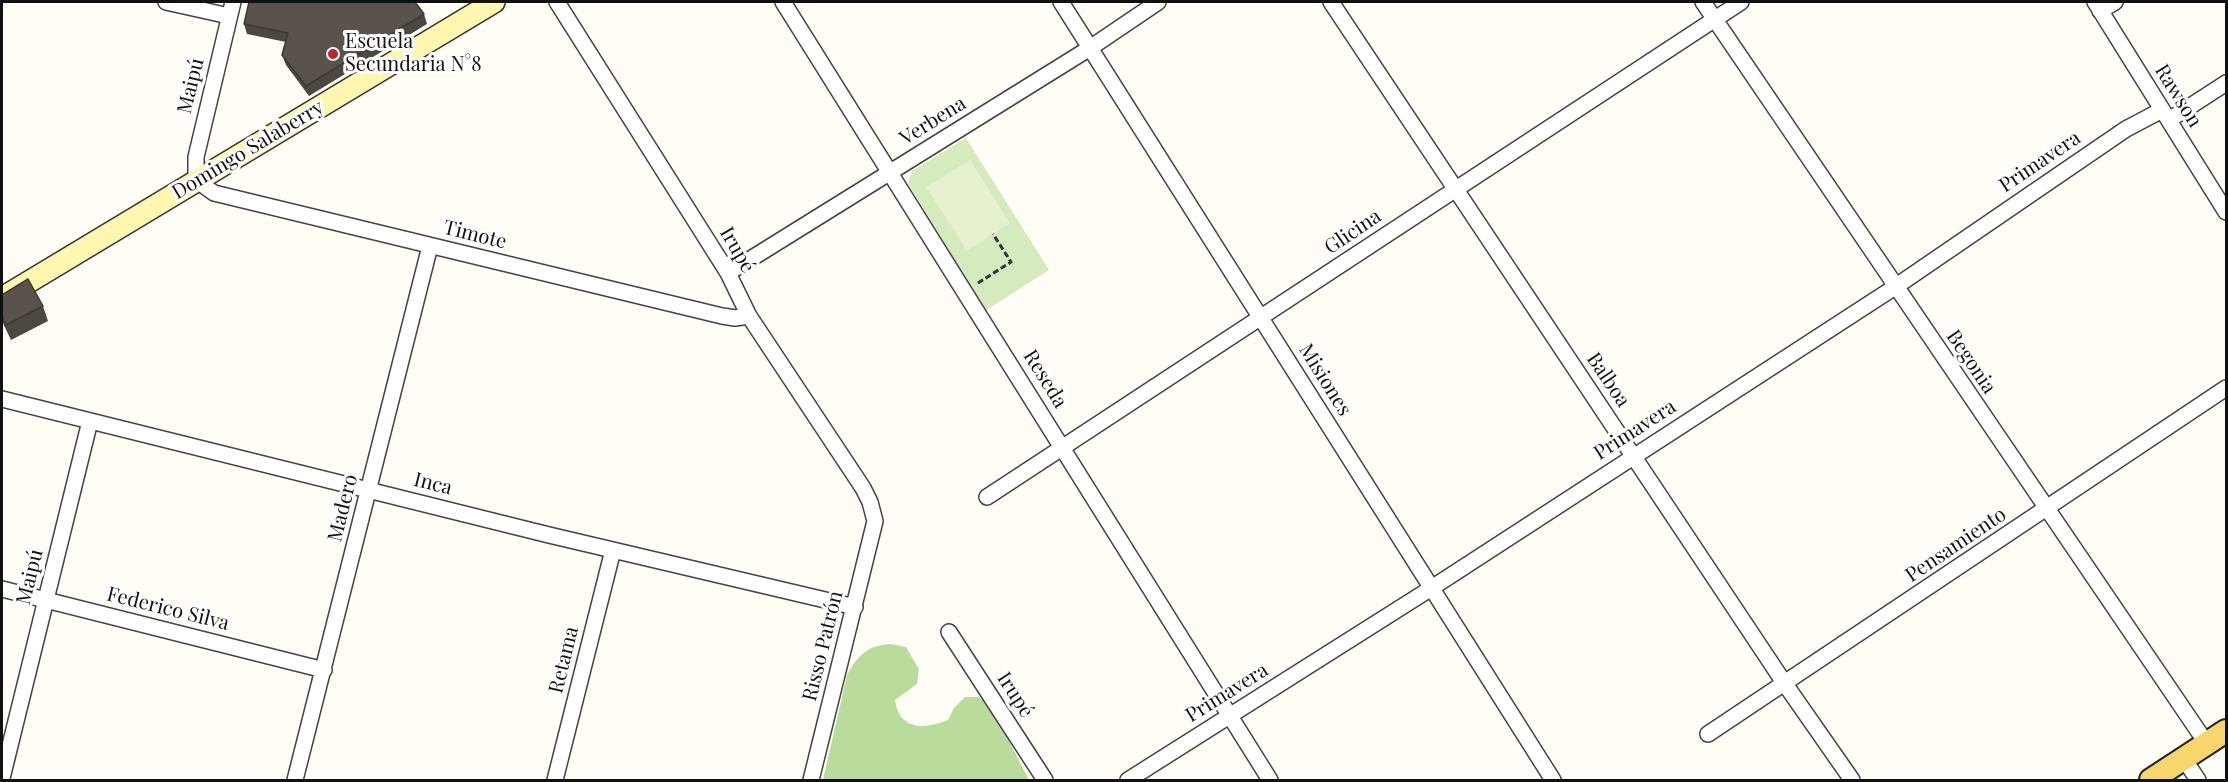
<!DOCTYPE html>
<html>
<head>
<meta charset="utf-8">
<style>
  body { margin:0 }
  #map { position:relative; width:2228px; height:782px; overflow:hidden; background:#fffdf5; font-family:"Playfair Display",serif }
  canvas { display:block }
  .frame { position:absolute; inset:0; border:3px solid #111; pointer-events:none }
</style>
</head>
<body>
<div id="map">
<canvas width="2228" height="782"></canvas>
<div class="frame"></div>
</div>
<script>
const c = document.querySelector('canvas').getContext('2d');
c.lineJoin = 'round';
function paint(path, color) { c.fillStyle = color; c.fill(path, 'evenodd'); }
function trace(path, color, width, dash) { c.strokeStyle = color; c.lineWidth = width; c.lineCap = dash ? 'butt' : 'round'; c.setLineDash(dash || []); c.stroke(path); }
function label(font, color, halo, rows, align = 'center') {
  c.font = font + ' "Playfair Display",serif'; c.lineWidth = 6; c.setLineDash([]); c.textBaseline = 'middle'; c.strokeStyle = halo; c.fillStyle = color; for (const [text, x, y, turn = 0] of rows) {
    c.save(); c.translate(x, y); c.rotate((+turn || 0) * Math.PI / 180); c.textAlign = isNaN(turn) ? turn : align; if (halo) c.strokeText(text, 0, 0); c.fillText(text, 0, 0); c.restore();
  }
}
paint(new Path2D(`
  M966 138 1049 270 985 311 908 183 912 171Z`), '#d5ebbd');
paint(new Path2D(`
  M891 644 906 647 919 669 917 684 895 700C899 730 924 730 948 720L954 708 965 697H978L990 704 1029 780H823L847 675C858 655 868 645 891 644Z`), '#b9dc9c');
paint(new Path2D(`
  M970 160 1010 223 967 251 926 187Z`), '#e6f2cf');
const street = new Path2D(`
  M166 2 229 16
  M233 2 196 157V180L214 193 722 316 735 318 749 316
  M557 2 728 273 749 316 863 488 870 502 875 521 811 780
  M783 2 1270 780
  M1061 2 1553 780
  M1331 2 1785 684 1852 780
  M1703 2 2207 744
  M2095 2 2226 212
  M2100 11 2115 2
  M2169 120 2226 83
  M728 273 1090 48 1158 2
  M2 399 549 535 855 607
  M987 497 1741 2
  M2 589 324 670
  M949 632 1045 780
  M1708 734 2226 388
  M2184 759 2198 780
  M2 778 90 421
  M295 780 430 246
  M555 780 613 550
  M1128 780 1430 589 1895 287 2126 129 2162 110`);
const secondary = new Path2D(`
  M2 298 494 2`);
const primary = new Path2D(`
  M2151 780 2226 731`);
trace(street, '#444', 18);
trace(secondary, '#333', 24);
trace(primary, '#222', 26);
trace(new Path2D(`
  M978 283 1011 262 993 234`), '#333', 3, [6, 3]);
trace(street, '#fff', 15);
trace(secondary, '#fff6b0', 21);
trace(primary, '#f9d66b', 22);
paint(new Path2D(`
  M424 14 427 24 309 96 286 65 282 55 286 42 247 34 244 24Z
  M2 295 43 306 48 321 11 340 2 321Z`), '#4d4742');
const building = new Path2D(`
  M249 2H415L424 14 306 86 282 55 288 33 244 24Z
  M28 279 43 306 6 325 2 317V295Z`);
paint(building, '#5a524d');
trace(building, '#3f3936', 1.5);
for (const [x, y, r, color] of [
  [333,54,6,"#c4262e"]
]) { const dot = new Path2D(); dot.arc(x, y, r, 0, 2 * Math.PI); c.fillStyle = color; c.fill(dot); trace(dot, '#fff', 2); }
label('20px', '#111', '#fff', [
  ["Escuela",345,42],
  ["Secundaria N°8",345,65]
], 'left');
label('20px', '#111', '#fff', [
  ["Maipú",191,86,-76],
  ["Rawson",2178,96,58],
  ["Verbena",933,121,-32],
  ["Domingo Salaberry",248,150,-31],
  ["Primavera",2040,162,-34],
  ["Glicina",1353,232,-34],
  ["Timote",475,235,14],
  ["Irupé",737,250,60],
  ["Begonia",1971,362,56],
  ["Reseda",1045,379,58],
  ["Misiones",1325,380,58],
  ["Balboa",1608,380,56],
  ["Primavera",1635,430,-33],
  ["Inca",433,484,14],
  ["Madero",343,508,-76],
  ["Pensamiento",1956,545,-34],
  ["Maipú",30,577,-76],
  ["Federico Silva",168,609,14],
  ["Risso Patrón",823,646,-76],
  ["Retama",564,660,-76],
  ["Primavera",1227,693,-32],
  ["Irupé",1015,695,57]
]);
</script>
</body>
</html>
